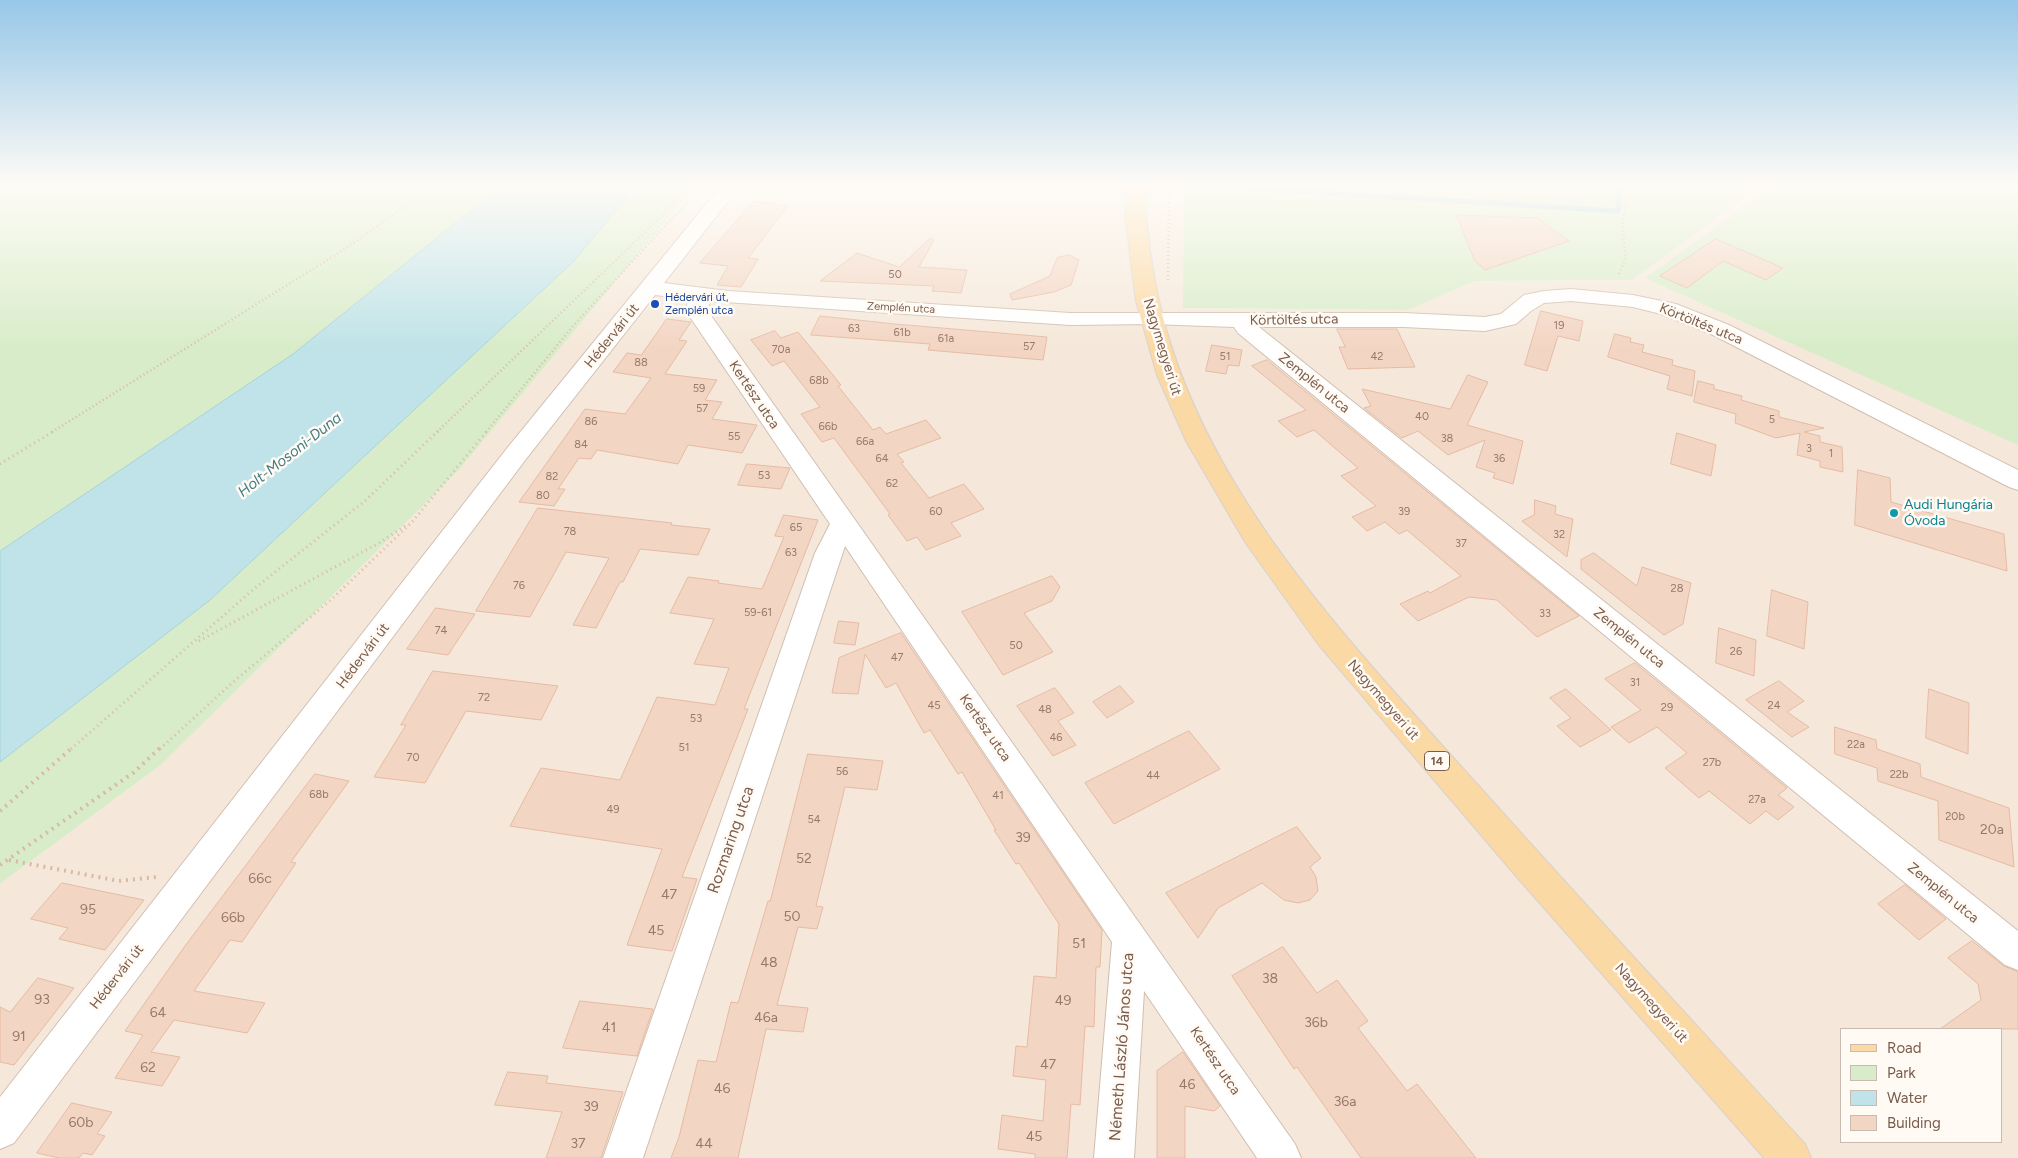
<!DOCTYPE html>
<html>
<head>
<meta charset="utf-8">
<style>
  body { margin:0 }
  #map { position:relative; width:2018px; height:1158px; overflow:hidden; background:#fdf6ec; font-family:Figtree,sans-serif }
  canvas { display:block }
  .legend { position:absolute; left:1840px; top:1028px; width:162px; height:115px; box-sizing:border-box; background:#fffaf3; border:1px solid #cabbb1; margin:0; padding:6px 9px; list-style:none; font-size:15px; color:#7a5c4d }
  .legend li { display:flex; align-items:center; gap:10px; height:25px }
  .legend b { width:25px; border:1px solid #cabbb1 }
</style>
</head>
<body>
<div id="map">
<canvas width="2018" height="1158"></canvas>
<ul class="legend">
<li><b style="height:6px;background:#fbd9a5"></b>Road</li>
<li><b style="height:14px;background:#d8ecc9"></b>Park</li>
<li><b style="height:14px;background:#bfe3e8"></b>Water</li>
<li><b style="height:14px;background:#f3d5c3"></b>Building</li>
</ul>
</div>
<script>
const c = document.querySelector('canvas').getContext('2d');
c.lineJoin = 'round';
function paint(path, color) { c.fillStyle = color; c.fill(path, 'evenodd'); }
function trace(path, color, width, dash) { c.strokeStyle = color; c.lineWidth = width; c.lineCap = dash ? 'butt' : 'round'; c.setLineDash(dash || []); c.stroke(path); }
function label(font, color, halo, rows, align = 'center') {
  c.font = font + ' Figtree,sans-serif'; c.lineWidth = 5; c.setLineDash([]); c.textBaseline = 'middle'; c.strokeStyle = halo; c.fillStyle = color; for (const [text, x, y, turn = 0] of rows) {
    c.save(); c.translate(x, y); c.rotate((+turn || 0) * Math.PI / 180); c.textAlign = isNaN(turn) ? turn : align; if (halo) c.strokeText(text, 0, 0); c.fillText(text, 0, 0); c.restore();
  }
}
paint(new Path2D(`
  M695 186H1184V308L1408 310 1475 281 1632 280 1761 186H2018V1158H0V884L162 764 458 471ZM1842 1029H2002V1142H1842Z`), '#f5e8da');
paint(new Path2D(`
  M0 186H502L293 354 0 551Z
  M636 186H695L458 471 162 764 0 884V762L210 600 574 261Z
  M1184 186H1761L1632 280 1475 281 1408 310 1183 308Z
  M1773 186H2018V445L1645 278Z`), '#d8ecc9');
const water = new Path2D(`
  M502 186H636L574 261 210 600 0 762V551L293 354Z`);
paint(water, '#bfe3e8');
trace(water, '#a5d3da', 1);
trace(new Path2D(`
  M1215 186 1618 211 1619 186`), '#a5d3da', 5);
const building = new Path2D(`
  M754 201 788 206 748 258 758 259 741 287 717 285 728 266 700 263Z
  M1457 215 1537 218 1569 241 1485 270 1475 261Z
  M931 238 934 240 919 267 967 270 961 293 932 291 934 286 820 281 857 253 899 267Z
  M1716 239 1783 268 1766 280 1723 261 1687 288 1660 276Z
  M1069 255 1079 260 1071 285 1054 292 1012 300 1010 294 1050 276 1057 258Z
  M1541 311 1583 321 1579 341 1558 336 1547 371 1525 365Z
  M820 316 895 324 1047 337 1043 360 928 350 930 344 811 335Z
  M667 319 691 322 679 340 687 341 665 374 717 380 705 400 722 402 712 419 757 425 742 453 688 445 678 464 597 450 591 459 579 458 558 489H565L554 506 519 502 585 409 625 414 651 378 613 372 627 353 641 355Z
  M1337 329H1397L1415 367 1348 369 1339 347H1345Z
  M775 331 781 338 798 332 841 385 838 386 873 430 880 427 886 434 926 420 941 438 897 454 904 462 901 463 929 498 964 484 984 509 951 523 961 536 926 550 917 537 907 541 888 515 890 514 834 438 822 442 801 414 820 407 784 361 772 366 751 340Z
  M1615 334 1631 338 1630 342 1644 345 1642 352 1673 360 1672 365 1695 371 1692 396 1667 389 1670 376 1608 357Z
  M1212 345 1242 350 1239 366 1228 365 1226 374 1206 371Z
  M1267 360 1579 616 1537 637 1497 600 1469 597 1418 621 1400 604 1428 591 1430 593 1461 576 1407 530 1399 534 1385 522 1367 531 1352 517 1376 506 1341 476 1358 468 1314 430 1297 437 1278 421 1306 410 1252 366Z
  M1468 375 1488 382 1467 425 1523 441 1513 484 1493 478 1495 473 1476 467 1485 440 1448 455 1418 431 1402 438 1364 408 1371 406 1362 389 1450 409Z
  M1698 381 1714 385V389L1742 396 1741 400 1779 411V417L1824 428 1804 432 1820 436V442L1842 447 1843 472 1820 467V461L1797 455 1800 433 1776 438 1735 423 1736 414 1694 402Z
  M1677 433 1716 445 1711 476 1671 464Z
  M747 464 790 468 781 489 738 485Z
  M1858 470 1890 478 1891 502 2004 534 2007 571 1855 525Z
  M1535 500 1556 506 1555 514 1573 519 1567 557 1522 521 1534 515Z
  M538 508 672 523 671 525 710 529 698 555 640 549 623 582H620L596 628 573 625 609 558 566 552 530 617 476 611Z
  M784 515 818 520 744 709H748L734 745 682 877 697 879 672 951 627 945 662 849 510 826 541 768 620 780 657 697 715 705 729 668 694 664 714 619 670 613 688 577 719 581 718 583 762 589 784 537 775 536Z
  M1594 553 1637 586 1642 567 1691 583 1683 624 1664 635 1581 569V560Z
  M1052 576 1060 587 1052 601 1024 613 1053 652 1003 675 962 612Z
  M1772 590 1808 602 1804 649 1767 636Z
  M436 608 475 614 448 655 407 649Z
  M839 621 859 623 855 645 834 643Z
  M1719 628 1756 640 1754 676 1716 663Z
  M901 633 1102 930 1100 967H1096L1094 1027 1085 1026 1080 1105 1071 1104 1067 1158H1035V1154L998 1149 1002 1115 1043 1121 1046 1080 1013 1076 1016 1046 1027 1047 1034 976 1056 978 1059 924 1019 863 1016 864 994 830H996L962 772 958 774 930 730 924 733 896 683 886 688 865 654 858 694 832 693 839 658Z
  M1635 663 1787 788 1778 795 1794 807 1778 820 1766 811 1750 824 1709 791 1699 798 1665 768 1687 753 1657 727 1629 743 1611 727 1641 710 1605 679Z
  M433 671 558 686 541 720 466 711 425 783 374 777 406 725H401Z
  M1779 681 1804 701 1787 712 1809 727 1792 737 1746 700Z
  M1120 686 1134 702 1107 718 1093 702Z
  M1055 688 1074 713 1058 721 1076 745 1053 756 1017 706Z
  M1566 689 1611 730 1580 747 1557 726 1571 718 1550 698Z
  M1929 689 1969 703 1968 754 1926 738Z
  M1835 727 1876 740 1877 749 1920 764 1921 777 2009 808 2014 867 1939 840 1938 801 1878 781 1877 768 1835 754Z
  M1189 731 1220 769 1114 824 1085 783Z
  M808 754 883 761 877 790 845 787 816 906 823 907 817 929 798 927 777 1005 808 1008 803 1032 766 1029 738 1158H671L679 1137 698 1060 716 1062 731 1002 738 1003 768 901H770Z
  M315 774 349 781 291 862 296 863 242 942 230 940 194 991 265 1003 247 1033 174 1020 151 1052 180 1057 162 1086 115 1078 143 1035 125 1031 185 946Z
  M1297 827 1321 858 1310 867 1316 877 1318 891 1310 900 1298 903 1284 900 1262 883 1218 908 1198 938 1166 893Z
  M62 883 144 900 105 950 59 939 68 928 31 919Z
  M1905 885 1946 919 1919 940 1878 904Z
  M1972 941 2004 966 2018 972V1029H1940L1981 1000 1978 984 1948 958Z
  M1283 947 1317 993 1337 980 1368 1021 1358 1028 1407 1091 1417 1084 1476 1158H1361L1297 1067 1294 1069 1232 976Z
  M38 978 74 988 14 1065 0 1062V1007L10 1012Z
  M580 1001 653 1009 637 1056 563 1048Z
  M1183 1052 1220 1106 1214 1111 1185 1106V1158H1157V1071Z
  M508 1072 548 1076 546 1083 623 1092 601 1158H546L562 1112 495 1105Z
  M72 1103 112 1112 97 1134 105 1136 92 1155 83 1153 79 1158H59L37 1153Z`);
paint(building, '#f3d5c3');
trace(building, '#e6bba3', 1);
const minor = new Path2D(`
  M721 186H740L664 283 728 291 1070 313H1404L1485 317 1501 314 1524 295 1544 291 1571 289 1633 295 1676 304 1729 325 2018 470V490L2009 487 1713 335 1661 314 1633 307 1571 301 1544 303 1531 311 1516 324 1485 331 1404 327H1259L2018 931V970L2005 965 1255 347 1238 333 1234 327 1151 324 1070 325 710 301 709 305 712 317 1295 1144 1301 1158H1257L1144 991 1134 1158H1094L1112 942 845 546 643 1158H603L815 553 830 524 690 317 687 305 689 299 655 295 526 459 14 1143 0 1149V1097L508 447Z`);
const major = new Path2D(`
  M1128 186H1146C1145 216 1148 240 1153 269 1185 481 1359 651 1495 804 1597 918 1702 1031 1805 1144L1811 1158H1764L1516 876 1318 644 1245 542 1186 441 1157 375 1136 301 1125 215Z`);
trace(minor, '#d1beb0', 2);
trace(major, '#dad1cd', 2);
trace(new Path2D(`
  M1619 274 1626 258 1622 225 1630 186
  M1168 280 1169 186
  M52 432 340 252 435 186
  M437 432 693 186
  M486 432 573 326 702 186`), '#d9b8a5', 2.5, [1, 3]);
trace(new Path2D(`
  M0 464 54 431
  M199 641 379 543 405 526
  M71 749 255 588 366 500 438 431
  M160 749 232 683 333 598 412 522 487 431`), '#d9b8a5', 3, [1, 4]);
trace(new Path2D(`
  M0 811 73 747
  M9 860 119 881 157 877
  M0 865 133 773 161 747`), '#d9b8a5', 4, [2, 5]);
paint(minor, '#fff');
paint(major, '#fbd9a5');
const sky = c.createLinearGradient(0, 0, 0, 349);
sky.addColorStop(0, '#97c7e8');
sky.addColorStop(0.53, '#fefbf6');
sky.addColorStop(1, '#fefbf600');
c.fillStyle = sky;
c.fillRect(0, 0, 2018, 349);
for (const [x, y, r, color] of [
  [655,304,5,"#1a4fb4"],
  [1894,513,5,"#0f9aa8"]
]) { const dot = new Path2D(); dot.arc(x, y, r, 0, 2 * Math.PI); c.fillStyle = color; c.fill(dot); trace(dot, '#fffaf3', 2); }
label('11px', '#987a6a', null, [
  ["50",895,275],
  ["19",1559,326],
  ["63",854,329],
  ["61b",902,333],
  ["61a",946,339],
  ["57",1029,347],
  ["70a",781,350],
  ["51",1225,357],
  ["42",1377,357],
  ["88",641,363],
  ["68b",819,381],
  ["59",699,389],
  ["57",702,409],
  ["40",1422,417],
  ["5",1772,420],
  ["86",591,422],
  ["66b",828,427],
  ["55",734,437],
  ["38",1447,439],
  ["66a",865,442],
  ["84",581,445],
  ["3",1809,449],
  ["1",1831,454],
  ["64",882,459],
  ["36",1499,459],
  ["53",764,476],
  ["82",552,477],
  ["62",892,484],
  ["80",543,496],
  ["60",936,512],
  ["39",1404,512],
  ["65",796,528],
  ["78",570,532],
  ["32",1559,535],
  ["37",1461,544],
  ["63",791,553],
  ["76",519,586],
  ["28",1677,589],
  ["59-61",758,613],
  ["33",1545,614],
  ["74",441,631],
  ["50",1016,646],
  ["26",1736,652],
  ["47",897,658],
  ["31",1635,683],
  ["72",484,698],
  ["45",934,706],
  ["24",1774,706],
  ["29",1667,708],
  ["48",1045,710],
  ["53",696,719],
  ["46",1056,738],
  ["22a",1856,745],
  ["51",684,748],
  ["70",413,758],
  ["27b",1712,763],
  ["56",842,772],
  ["22b",1899,775],
  ["44",1153,776],
  ["68b",319,795],
  ["41",998,796],
  ["27a",1757,800],
  ["49",613,810],
  ["20b",1955,817],
  ["54",814,820]
]);
label('11px', '#164399', '#fffaf3', [
  ["Hédervári út,",665,298],
  ["Zemplén utca",665,311]
], 'left');
label('11px', '#7a5c4d', '#fffaf3', [
  ["Zemplén utca",901,308,3]
]);
for (const [x, y, w] of [
  [1437,761,25]
]) { const box = new Path2D(); box.roundRect(x - w / 2, y - 9.5, w, 19, 4); c.fillStyle = '#fffaf3'; c.fill(box); trace(box, '#7a5c4d', 1); }
label('bold 12px', '#7a5c4d', null, [
  ["14",1437,761]
]);
label('14px', '#7a5c4d', '#fffaf3', [
  ["Körtöltés utca",1294,320,-1],
  ["Körtöltés utca",1701,324,22],
  ["Hédervári út",612,336,-51],
  ["Nagymegyeri út",1162,347,73],
  ["Zemplén utca",1314,383,39],
  ["Kertész utca",754,395,56],
  ["Zemplén utca",1629,638,39],
  ["Hédervári út",363,656,-53],
  ["Nagymegyeri út",1383,700,49],
  ["Kertész utca",985,728,55],
  ["Zemplén utca",1943,893,39],
  ["Hédervári út",117,977,-52],
  ["Nagymegyeri út",1651,1003,48],
  ["Kertész utca",1215,1061,56]
]);
label('14px', '#0d838f', '#fffaf3', [
  ["Audi Hungária",1904,505],
  ["Óvoda",1904,521]
], 'left');
label('14px', '#987a6a', null, [
  ["20a",1992,830],
  ["39",1023,838],
  ["52",804,859],
  ["66c",260,879],
  ["47",669,895],
  ["95",88,910],
  ["50",792,917],
  ["66b",233,918],
  ["45",656,931],
  ["51",1079,944],
  ["48",769,963],
  ["38",1270,979],
  ["93",42,1000],
  ["49",1063,1001],
  ["64",158,1013],
  ["46a",766,1018],
  ["36b",1316,1023],
  ["41",609,1028],
  ["91",19,1037],
  ["47",1048,1065],
  ["62",148,1068],
  ["46",1187,1085],
  ["46",722,1089],
  ["36a",1345,1102],
  ["39",591,1107],
  ["60b",81,1123],
  ["45",1034,1137],
  ["37",578,1144],
  ["44",704,1144]
]);
label('italic 15px', '#437c86', '#fffaf3', [
  ["Holt-Mosoni-Duna",290,455,-38]
]);
label('16px', '#7a5c4d', '#fffaf3', [
  ["Rozmaring utca",731,840,-71],
  ["Németh László János utca",1122,1047,-86]
]);
</script>
</body>
</html>
